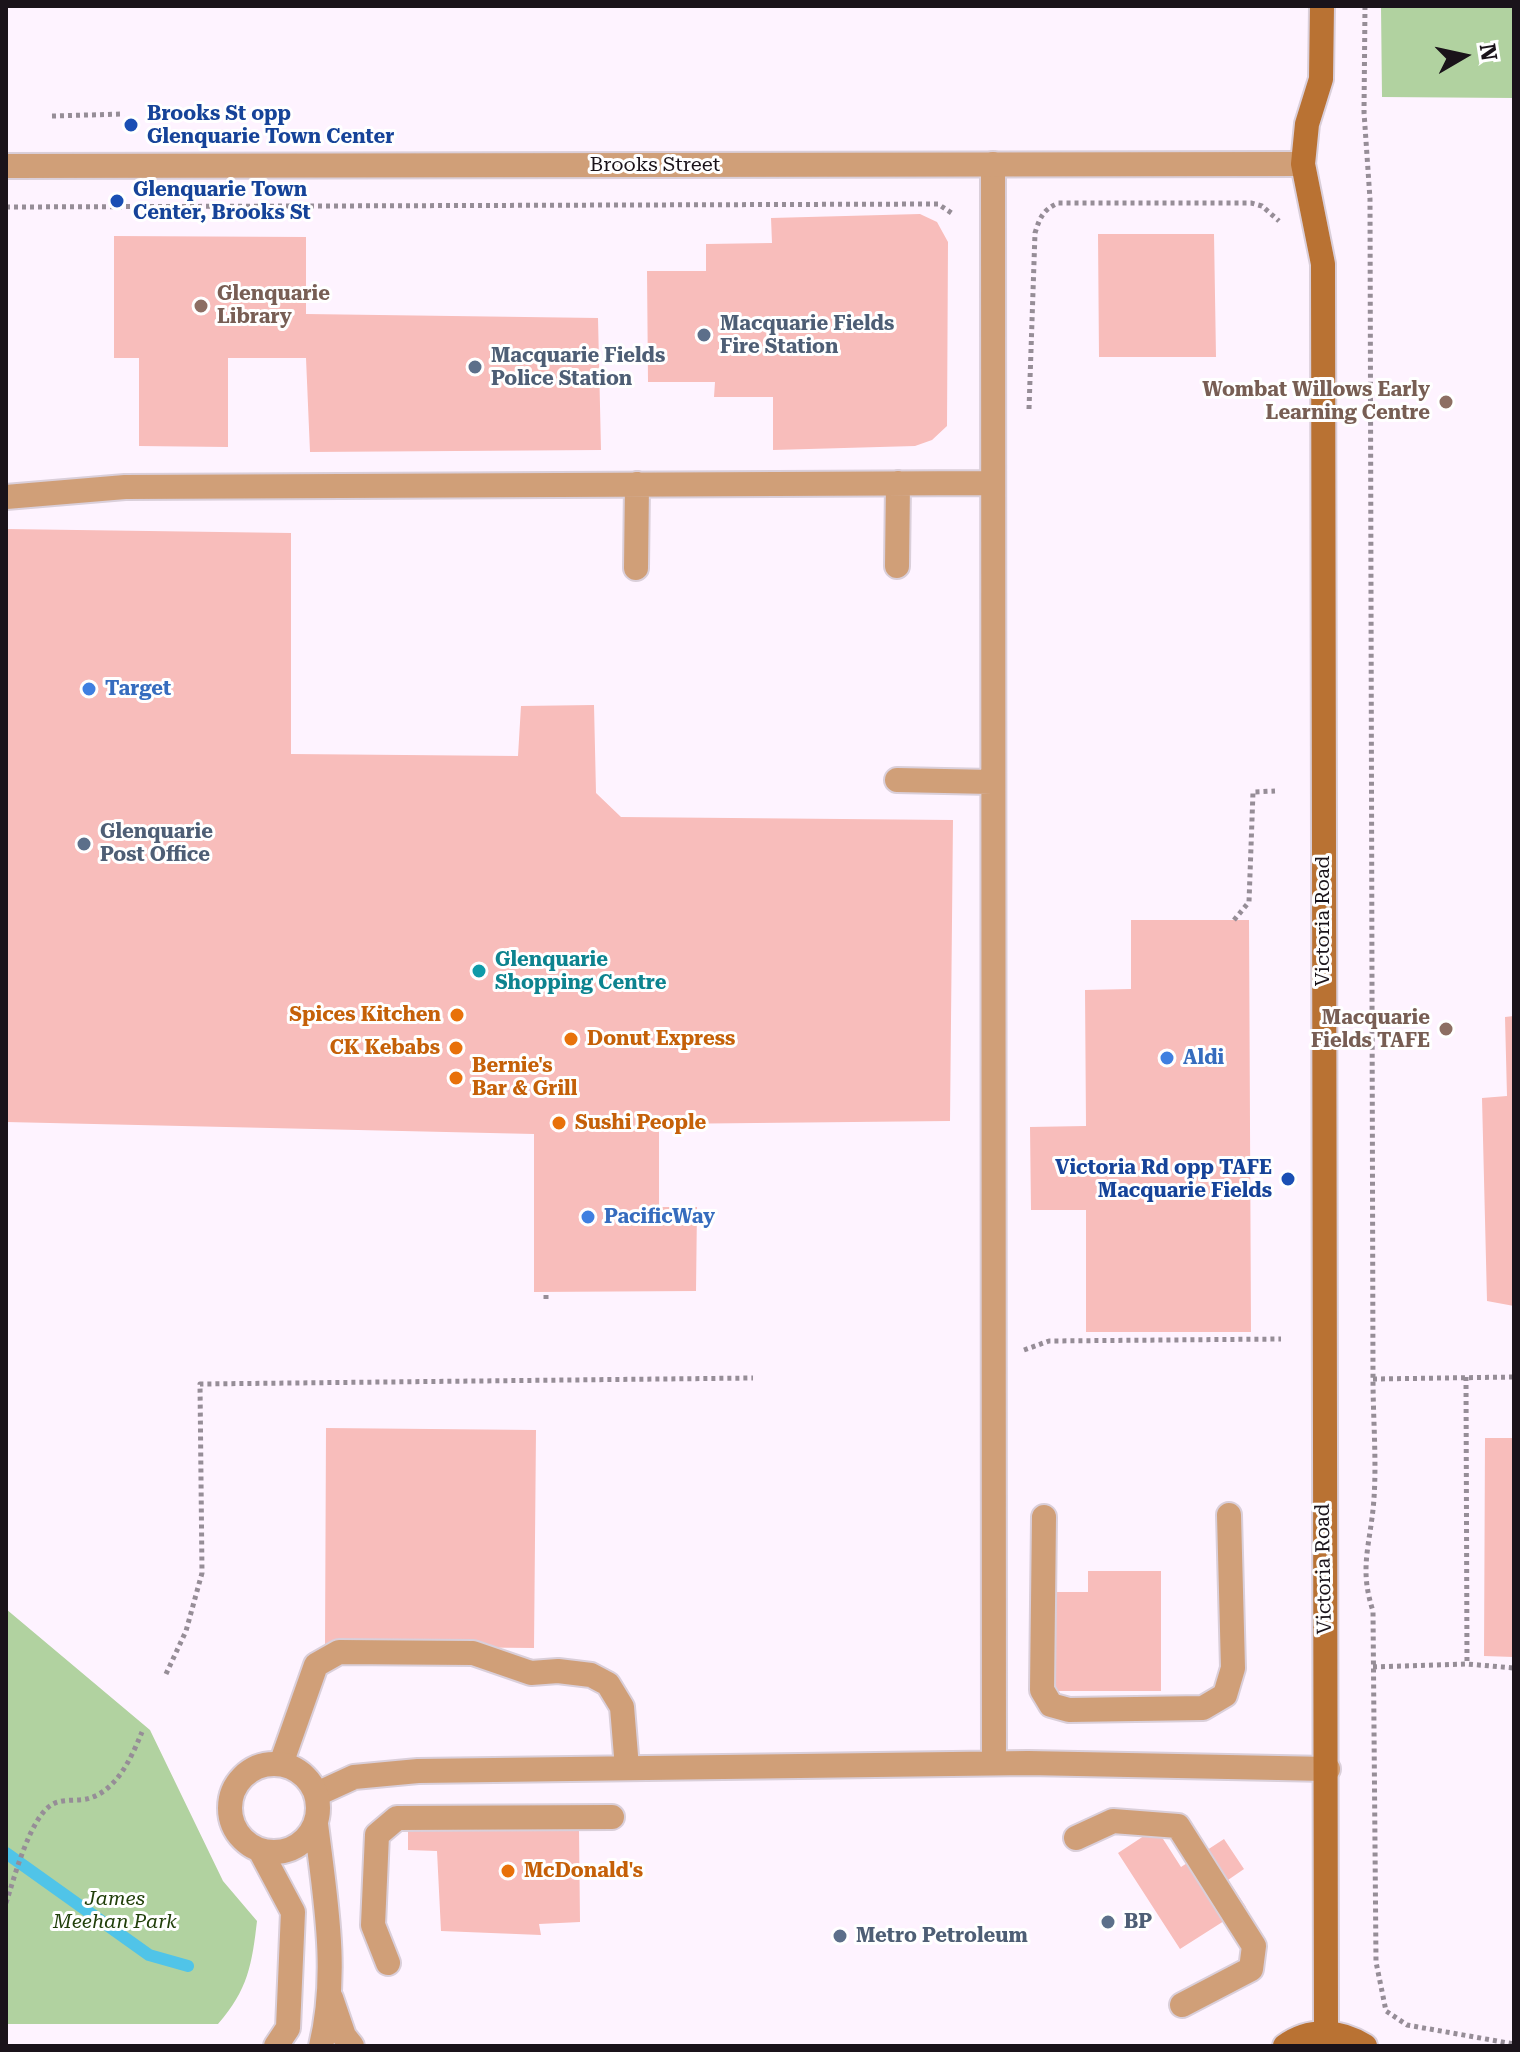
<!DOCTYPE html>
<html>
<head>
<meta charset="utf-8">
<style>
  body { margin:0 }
  #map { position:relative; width:1520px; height:2052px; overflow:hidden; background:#fef3ff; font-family:"Roboto Serif",serif }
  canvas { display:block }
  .frame { position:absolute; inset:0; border:8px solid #1a131a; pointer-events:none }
  .north { position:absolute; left:1424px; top:16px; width:80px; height:80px; -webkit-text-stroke:6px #fff; paint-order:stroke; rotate:81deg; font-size:22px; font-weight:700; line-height:32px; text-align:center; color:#1a131a }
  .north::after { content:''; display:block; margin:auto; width:28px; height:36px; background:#1a131a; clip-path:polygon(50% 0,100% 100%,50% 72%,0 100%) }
</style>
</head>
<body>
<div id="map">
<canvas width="1520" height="2052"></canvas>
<div class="frame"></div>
<div class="north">N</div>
</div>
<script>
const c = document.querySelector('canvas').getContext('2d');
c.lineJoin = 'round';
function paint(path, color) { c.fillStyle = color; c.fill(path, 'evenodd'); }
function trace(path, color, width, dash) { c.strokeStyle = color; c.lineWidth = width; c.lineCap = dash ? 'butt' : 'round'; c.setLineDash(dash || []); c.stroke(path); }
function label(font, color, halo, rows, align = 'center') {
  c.font = font + ' "Roboto Serif",serif'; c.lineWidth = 6; c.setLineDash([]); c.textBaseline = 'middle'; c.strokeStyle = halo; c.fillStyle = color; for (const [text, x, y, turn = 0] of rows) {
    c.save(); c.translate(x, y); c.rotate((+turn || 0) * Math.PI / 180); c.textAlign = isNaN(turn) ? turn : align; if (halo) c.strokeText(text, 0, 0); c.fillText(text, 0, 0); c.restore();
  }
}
paint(new Path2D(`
  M1381 6H1514V98L1382 97Z
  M6 1609 150 1730 223 1881 257 1921C252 1964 248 1990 218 2024H6Z`), '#b1d2a0');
trace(new Path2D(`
  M6 1853 149 1955 188 1966`), '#50c4e8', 12);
paint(new Path2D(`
  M920 214 937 222 948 242 947 426 932 440 915 446 773 450V397H714L715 382H648L647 271H706V244L772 243 771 218Z
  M1098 234H1214L1216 357H1099Z
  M114 236 306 237V314L598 318 601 450 310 452 306 358H228V447L139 446V358H114Z
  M6 529 291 533V754L518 756 521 706 594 705 596 793 621 817 953 820 950 1121 659 1124V1207H697L696 1291 534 1292V1134L6 1122Z
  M1131 920H1249L1251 1332H1086V1210H1031L1030 1127 1086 1126 1085 990 1131 989Z
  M1514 1016V1306L1487 1301 1482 1098 1507 1096 1505 1017Z
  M326 1428 536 1430 534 1648 325 1646Z
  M1485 1438H1514V1657L1484 1656Z
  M1088 1571H1161V1691H1053V1592H1088Z
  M408 1824 579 1829 580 1922 539 1924 541 1935 441 1931 437 1851 408 1850Z
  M1156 1828 1181 1867 1224 1839 1244 1869 1228 1880 1246 1907 1180 1949 1118 1853Z`), '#f8bdbb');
const lane = new Path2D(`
  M993 164 994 1763
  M6 497 125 487 992 483
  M897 566 898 483
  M636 568 637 484
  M897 780 992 782
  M1044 1517 1042 1690 1051 1705 1069 1710 1203 1708 1225 1695 1233 1668 1229 1515
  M281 1764 316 1665 339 1652 473 1653 531 1673 558 1671 591 1675 608 1684 622 1707 627 1768
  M317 1794 354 1777 418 1771 1028 1763 1328 1769
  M1076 1838 1113 1821 1178 1826 1254 1946 1251 1969 1182 2005
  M388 1963 373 1925 377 1835 397 1818 612 1817`);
const street = new Path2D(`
  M6 166 1303 164
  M230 1808a44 44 0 1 1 88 0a44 44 0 1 1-88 0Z
  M316 1824C325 1897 339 1973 321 2046
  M261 1852 293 1912 288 2028 276 2046
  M331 1998 344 2036 352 2046`);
const secondary = new Path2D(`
  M1322 6 1321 79 1307 124 1303 164 1323 264 1326 2032
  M1285 2046C1310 2028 1339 2030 1365 2046`);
trace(lane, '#dacfda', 28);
trace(street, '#dacfda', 28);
trace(secondary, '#dacfda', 28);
trace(new Path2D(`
  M1365 6 1364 112 1370 199 1373 1379C1373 1424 1378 1474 1372 1518 1367 1555 1361 1574 1373 1611L1376 1962 1386 2011 1407 2025 1514 2044
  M52 116 124 114
  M6 207 938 204 953 214
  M1029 409 1035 233C1040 217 1043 210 1058 203H1251L1262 206 1279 221
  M1234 920 1249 902 1253 792 1275 791
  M546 1299V1291
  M1024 1350 1049 1341 1281 1339
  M1466 1377 1467 1664
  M1373 1379 1514 1377
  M1373 1667 1467 1664 1514 1668
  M166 1674 186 1631 202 1573 200 1384 753 1378
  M6 1903C14 1879 30 1816 53 1804 64 1798 79 1802 90 1798 118 1789 132 1756 142 1732`), '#968d97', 5, [4, 4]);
trace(lane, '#d09f78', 24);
trace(street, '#d09f78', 24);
trace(secondary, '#b97233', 24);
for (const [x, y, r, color] of [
  [131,125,8,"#1a4fb4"],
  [117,201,8,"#1a4fb4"],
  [201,306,8,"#8d6e63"],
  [704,335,8,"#5c6f8a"],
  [475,367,8,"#5c6f8a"],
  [1446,402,8,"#8d6e63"],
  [89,689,8,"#3f7fe0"],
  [84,844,8,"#5c6f8a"],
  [479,971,8,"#0f9aa8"],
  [457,1015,8,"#e8710a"],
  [1446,1029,8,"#8d6e63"],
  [571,1039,8,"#e8710a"],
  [456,1048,8,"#e8710a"],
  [1167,1058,8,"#3f7fe0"],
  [456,1078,8,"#e8710a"],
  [559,1123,8,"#e8710a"],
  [1288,1179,8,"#1a4fb4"],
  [588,1217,8,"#3f7fe0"],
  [508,1871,8,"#e8710a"],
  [1108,1922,8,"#5c6f8a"],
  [840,1936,8,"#5c6f8a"]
]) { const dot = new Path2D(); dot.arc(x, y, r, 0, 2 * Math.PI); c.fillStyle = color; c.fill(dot); trace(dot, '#fff', 3); }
label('bold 20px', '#164399', '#fff', [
  ["Brooks St opp",147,114],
  ["Glenquarie Town Center",147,137],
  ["Glenquarie Town",133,190],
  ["Center, Brooks St",133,213],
  ["Victoria Rd opp TAFE",1272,1168,"right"],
  ["Macquarie Fields",1272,1191,"right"]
], 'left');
label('20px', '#1a131a', '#fff', [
  ["Brooks Street",655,165],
  ["Victoria Road",1323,921,-90],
  ["Victoria Road",1324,1569,-91]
]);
label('bold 20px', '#785e54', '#fff', [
  ["Glenquarie",217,294,"left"],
  ["Library",217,317,"left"],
  ["Wombat Willows Early",1430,390],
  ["Learning Centre",1430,413],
  ["Macquarie",1430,1018],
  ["Fields TAFE",1430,1041]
], 'right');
label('bold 20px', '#4e5e75', '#fff', [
  ["Macquarie Fields",720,324],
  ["Fire Station",720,347],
  ["Macquarie Fields",491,356],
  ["Police Station",491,379],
  ["Glenquarie",100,832],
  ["Post Office",100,855],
  ["BP",1124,1922],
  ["Metro Petroleum",856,1936]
], 'left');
label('bold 20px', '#366cbe', '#fff', [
  ["Target",105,689],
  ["Aldi",1183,1058],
  ["PacificWay",604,1217]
], 'left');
label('bold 20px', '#0d838f', '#fff', [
  ["Glenquarie",495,960],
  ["Shopping Centre",495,983]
], 'left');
label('bold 20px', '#c56008', '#fff', [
  ["Spices Kitchen",441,1015,"right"],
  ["Donut Express",587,1039],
  ["CK Kebabs",440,1048,"right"],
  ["Bernie's",472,1066],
  ["Bar & Grill",472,1089],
  ["Sushi People",575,1123],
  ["McDonald's",524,1871]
], 'left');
label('italic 20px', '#213f0a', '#fff', [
  ["James",115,1899],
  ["Meehan Park",115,1922]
]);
</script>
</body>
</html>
